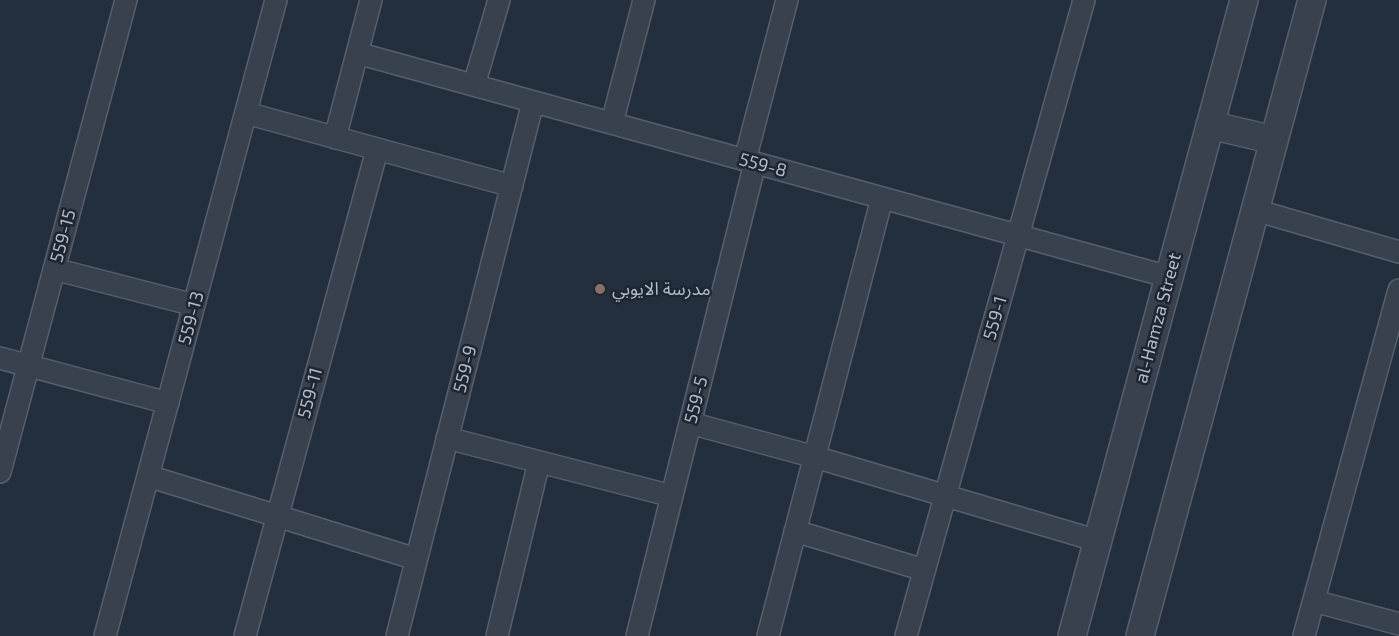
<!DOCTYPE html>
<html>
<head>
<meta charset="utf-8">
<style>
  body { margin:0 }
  canvas { display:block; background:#242f3e }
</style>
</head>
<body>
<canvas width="1399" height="636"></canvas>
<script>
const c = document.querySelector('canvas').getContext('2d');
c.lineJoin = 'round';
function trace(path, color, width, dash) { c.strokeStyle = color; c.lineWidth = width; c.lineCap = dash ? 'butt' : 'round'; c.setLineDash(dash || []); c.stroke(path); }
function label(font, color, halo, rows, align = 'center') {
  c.font = font + ' "Exo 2","Noto Sans Arabic",sans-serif'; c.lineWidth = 5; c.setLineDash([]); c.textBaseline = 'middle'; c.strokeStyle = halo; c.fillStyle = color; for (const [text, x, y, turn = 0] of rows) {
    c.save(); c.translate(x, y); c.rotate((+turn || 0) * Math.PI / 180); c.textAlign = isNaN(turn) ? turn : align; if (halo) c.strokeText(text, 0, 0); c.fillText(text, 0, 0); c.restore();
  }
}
const minor = new Path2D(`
  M357 53 1169 277
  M474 85 499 0
  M246 113 512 186
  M612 123 644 0
  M335 138 371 0
  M745 160 787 0
  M1255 210 1399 252
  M54 269 194 305
  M0 358 168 403
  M690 423 815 457 1098 541
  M447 438 672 496
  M0 472 126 0
  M148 476 416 559
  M795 531 924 570
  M1314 601 1399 624
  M105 636 276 0
  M245 636 377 150
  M397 636 533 102
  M497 636 539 462
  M637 636 755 163
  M768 636 882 198
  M906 636 1084 0
  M1304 636 1399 290`);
const tertiary = new Path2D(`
  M1210 125 1274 140
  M1072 636 1244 0
  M1140 636 1312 0`);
trace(minor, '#565f6c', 24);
trace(tertiary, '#565f6c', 30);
trace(minor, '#38414e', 21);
trace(tertiary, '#38414e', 27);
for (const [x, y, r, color] of [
  [600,289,6,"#8d6e63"]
]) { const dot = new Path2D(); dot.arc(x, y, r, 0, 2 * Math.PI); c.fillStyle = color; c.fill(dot); trace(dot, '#1d2633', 2); }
label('18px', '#b4bcc9', '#1d2633', [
  ["559-8",763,165,15],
  ["559-15",63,236,-75],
  ["559-13",191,318,-75],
  ["559-1",995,318,-74],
  ["al-Hamza Street",1158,318,-75],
  ["559-9",465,369,-76],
  ["559-11",310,393,-75],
  ["559-5",696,400,-76]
]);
label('18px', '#b4bcc9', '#1d2633', [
  ["مدرسة الايوبي",612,289]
], 'left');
</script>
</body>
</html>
